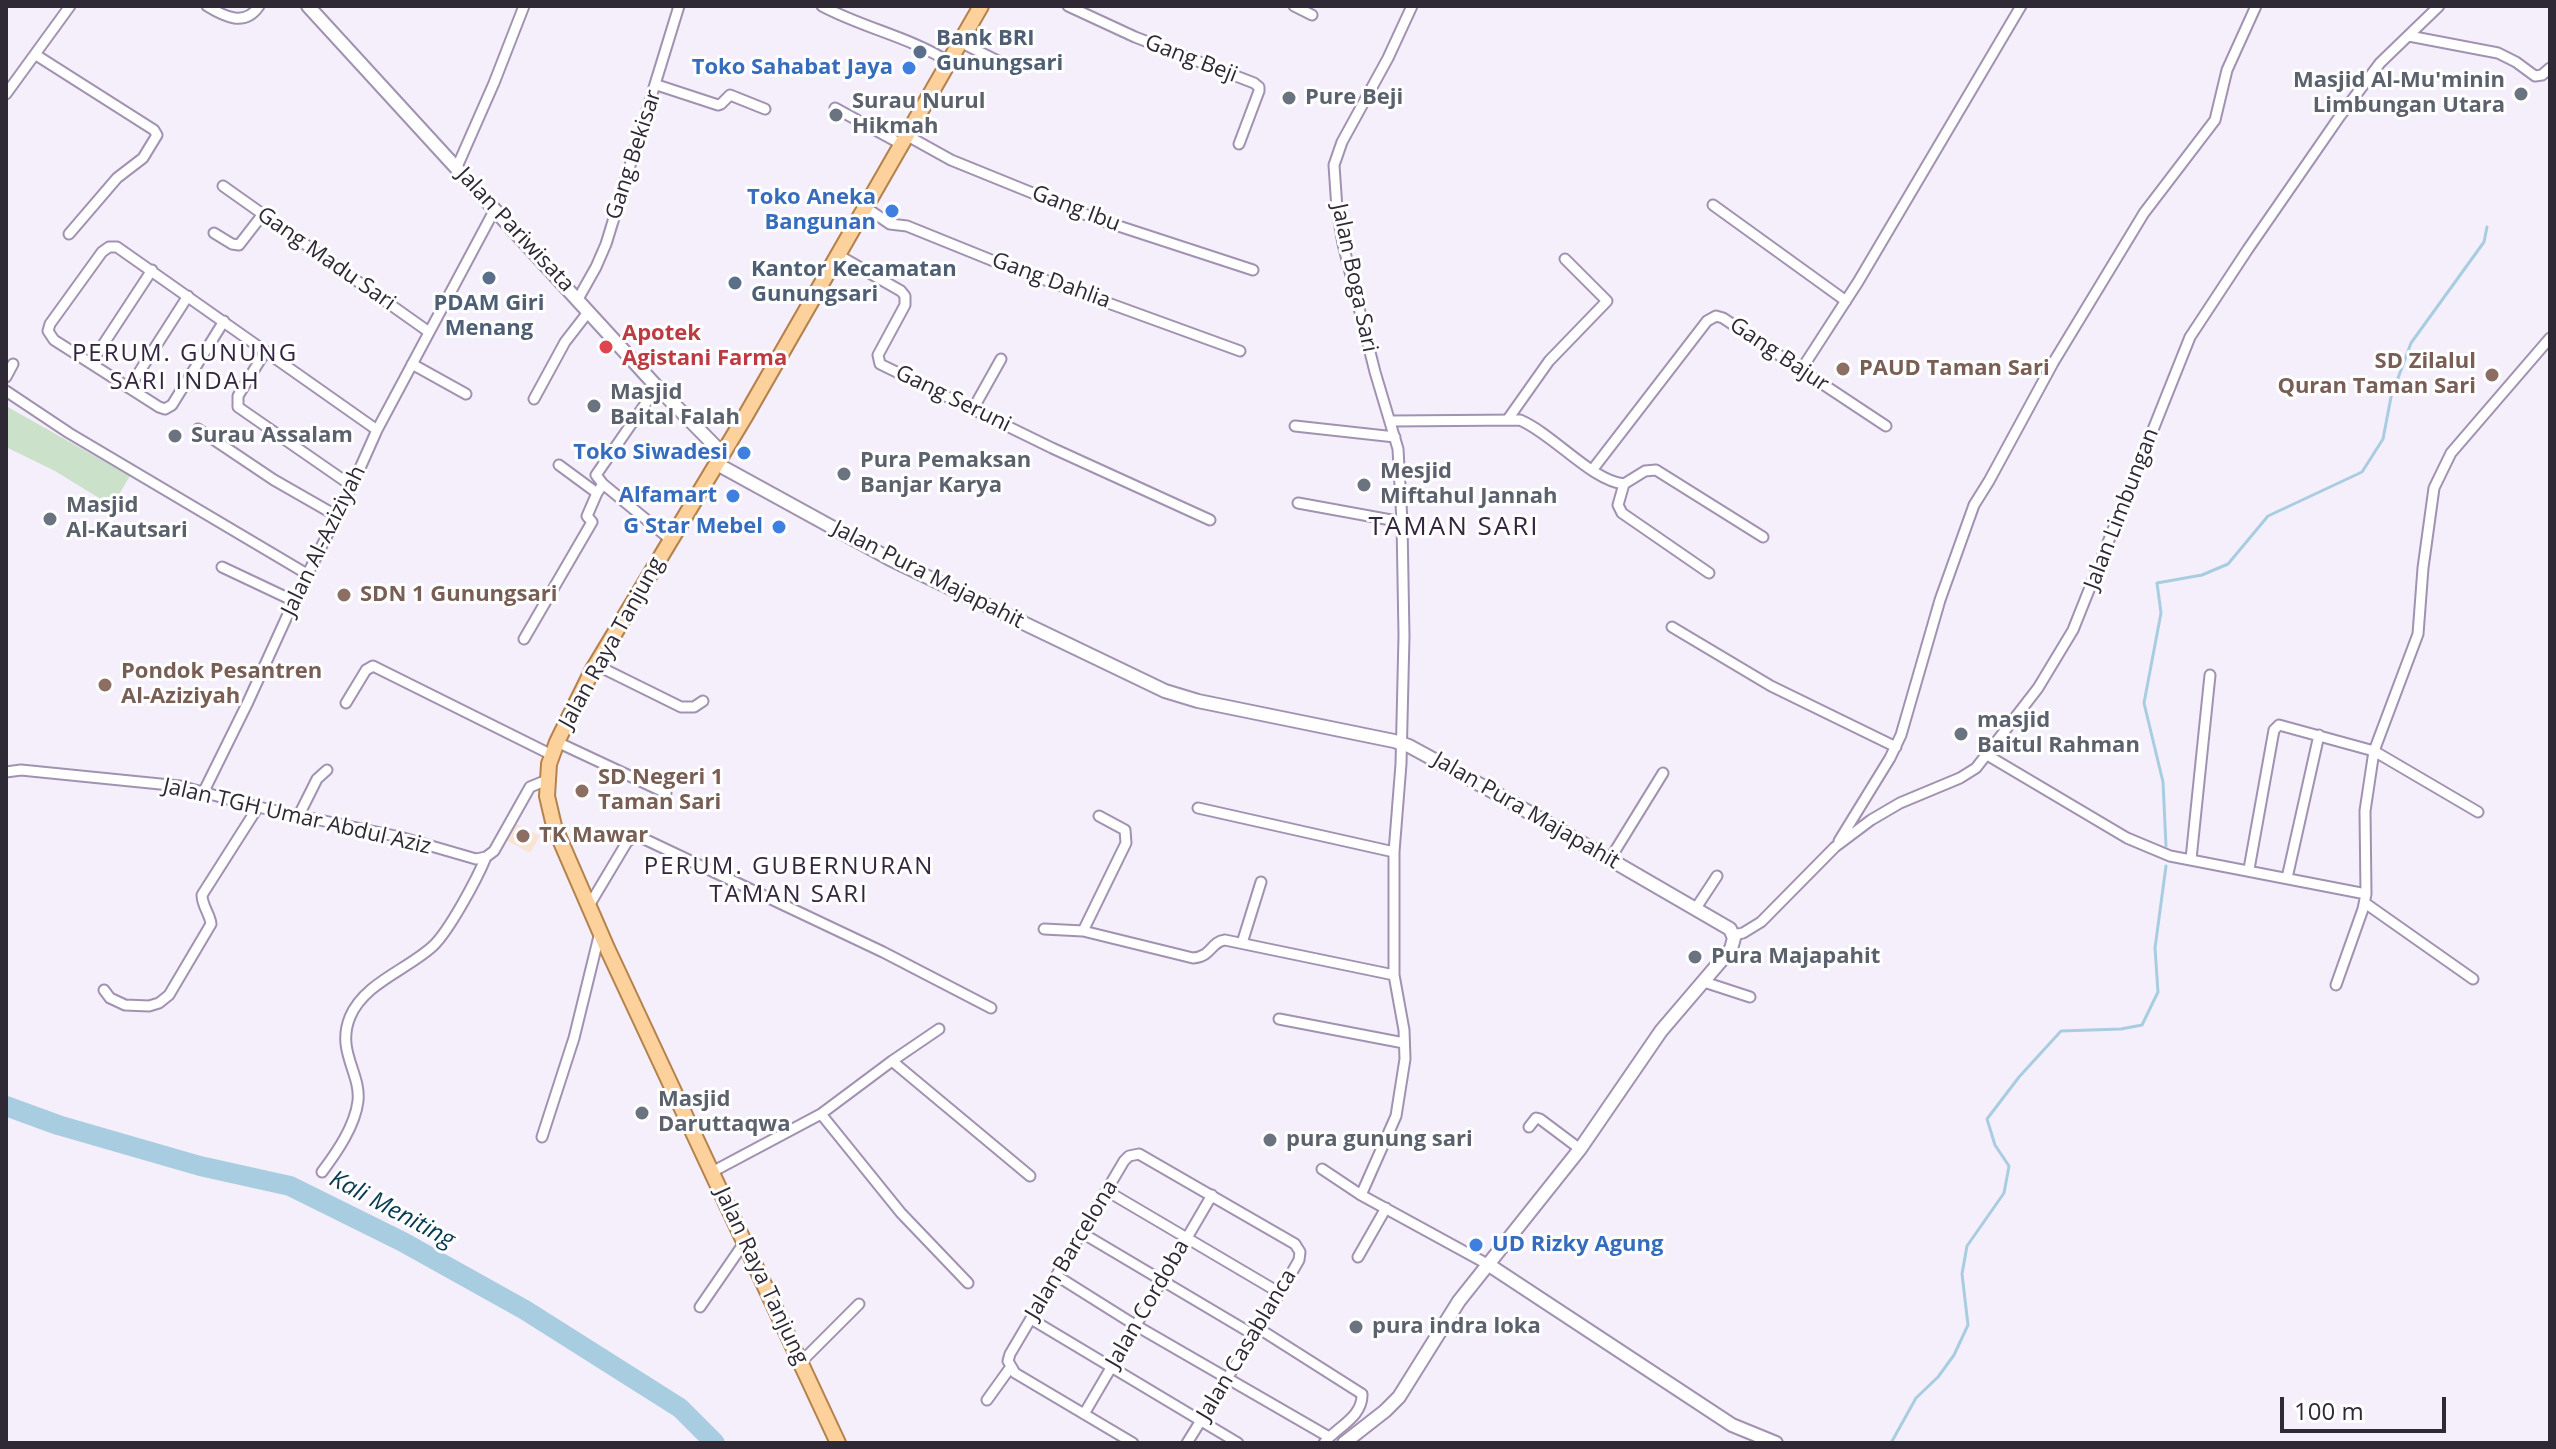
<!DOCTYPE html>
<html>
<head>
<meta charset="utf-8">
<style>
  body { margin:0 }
  #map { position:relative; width:2556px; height:1449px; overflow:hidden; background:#f5effc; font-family:"Open Sans",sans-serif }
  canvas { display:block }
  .frame { position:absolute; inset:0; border:8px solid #2f2935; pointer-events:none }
  .scale { position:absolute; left:2280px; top:1397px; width:166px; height:36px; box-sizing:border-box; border:4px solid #2f2935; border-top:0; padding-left:10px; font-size:24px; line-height:28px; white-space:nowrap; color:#2f2935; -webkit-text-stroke:6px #fff; paint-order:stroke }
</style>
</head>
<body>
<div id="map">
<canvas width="2556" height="1449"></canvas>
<div class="frame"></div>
<div class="scale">100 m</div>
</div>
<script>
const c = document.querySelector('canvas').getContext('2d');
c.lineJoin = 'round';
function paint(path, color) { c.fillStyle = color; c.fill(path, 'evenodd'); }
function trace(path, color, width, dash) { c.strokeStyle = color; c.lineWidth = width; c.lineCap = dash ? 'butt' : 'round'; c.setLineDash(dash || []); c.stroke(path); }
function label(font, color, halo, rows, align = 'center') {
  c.font = font + ' "Open Sans",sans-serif'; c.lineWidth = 6; c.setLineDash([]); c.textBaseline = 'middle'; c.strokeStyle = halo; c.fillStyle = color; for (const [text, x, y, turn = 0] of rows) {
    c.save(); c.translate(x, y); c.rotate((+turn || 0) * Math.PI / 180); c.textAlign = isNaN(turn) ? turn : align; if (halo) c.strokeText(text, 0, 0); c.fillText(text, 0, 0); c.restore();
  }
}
paint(new Path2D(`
  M511 821 540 836 530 853 502 838Z`), '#f7e4d4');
paint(new Path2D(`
  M6 406 130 476 112 506 55 471 8 448 6 451Z`), '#cbe1c9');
trace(new Path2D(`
  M2166 846 2163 782 2144 703 2161 613 2157 583 2202 575 2228 564 2268 516 2362 472 2383 439 2391 397 2411 343 2484 242 2487 227
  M1891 1443 1916 1398 1938 1377 1954 1355 1968 1325 1962 1274 1967 1246 2004 1193 2009 1166 1995 1145 1987 1119 2019 1077 2061 1031 2121 1029 2142 1025 2158 992 2155 948 2166 866`), '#a8cde1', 3);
trace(new Path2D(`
  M6 1106 58 1125 200 1166 290 1186 403 1242 525 1310 680 1408 715 1443`), '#a8cde1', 20);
const street = new Path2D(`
  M207 6C225 17 245 27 259 6
  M822 6C863 28 910 37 949 62
  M1068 6 1135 37 1254 83 1259 87V91L1239 144
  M1294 6 1312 15
  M2409 36 2498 53 2516 62 2535 76 2542 75 2550 68
  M960 42 1000 62
  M36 55 154 130 157 135 143 158 117 178 69 234
  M657 85 718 105 721 104 730 95 765 109
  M6 94 70 6
  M835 108 901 144
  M906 135 951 160 1094 218 1253 270
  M457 167 494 83 524 6
  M223 186 429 332
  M1713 205 1846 301
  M865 207 890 224 907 226 1001 264 1240 351
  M214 233 232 244 239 245 263 214
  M838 255 901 291 905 296V305L878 355 880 364 1052 448 1210 520
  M578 299 596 267 606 244 679 6
  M224 321 172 405 165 409 159 407 54 340 48 331 50 324 102 252 109 247H117L377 430
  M265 352 238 396V407L352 486
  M91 363 152 270
  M412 364 466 394
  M1801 370 1858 282 2021 6
  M6 377 13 364
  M129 388 188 296
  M6 391 69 433 307 574
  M534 399 565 342 589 311
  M973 409 1001 359
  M1508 419 1549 361 1607 301 1565 259
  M1391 421 1520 420C1553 434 1592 481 1624 484L1645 471 1656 470 1763 537
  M1295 426 1395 437
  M198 429 274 480 337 516
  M559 465 597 493 603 484 671 540
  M1593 469 1707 321 1716 316 1723 318 1886 426
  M603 484 596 475 657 387
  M1624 484 1618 505 1622 513 1709 573
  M1298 503 1402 522
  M222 567 294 601
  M1672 627 1771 686 1896 747
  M524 639 592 522 587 516 597 493
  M596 665 681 707H694L703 701
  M346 703 366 670 373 666 552 755
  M557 742 666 793
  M1987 755 2127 838 2170 856 2366 894
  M6 772 21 770 180 786 258 807 400 837 476 859 486 857 494 851 530 787 547 780
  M204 791 248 702 294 601 352 486 377 430 495 209
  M1198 808 1394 852
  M299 815 317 779 327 770
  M1839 841 1890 758 1901 735 1940 600 1974 505 1989 481 2053 363 2144 213 2215 120 2227 70 2256 6
  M1610 859 1663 773
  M2191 859 2210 675
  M2249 869 2274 730 2279 725 2374 751 2478 812
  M2287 878 2319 735
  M2365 903 2473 979
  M590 904 627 842 634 837H640L883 952 991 1008
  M1696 908 1717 876
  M1044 929 1083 931 1193 958C1213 956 1210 942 1225 940L1394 975
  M1083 931 1126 843 1125 830 1099 816
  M1733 935 1743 933 1761 922 1835 847 1871 820 1900 803 1960 778 1976 768 2038 688 2073 630 2190 337 2248 249 2340 116 2380 63 2439 6
  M1242 943 1261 882
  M1704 982 1750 997
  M2336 985 2363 909 2366 894 2365 811 2374 751 2418 634 2423 568 2434 488 2451 453 2550 338
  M104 990 110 998 125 1005 149 1006 159 1003 169 995 211 924C210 914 202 906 202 895L258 807
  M1279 1019 1404 1043
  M892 1061 939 1029
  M821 1114 901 1213 968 1283
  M1529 1127 1536 1118 1540 1119 1580 1149
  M542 1137 574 1038 600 932
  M1322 1169 1361 1195 1489 1265
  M322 1172C337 1152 355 1126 358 1101 361 1073 336 1051 350 1017 364 983 407 970 433 946 449 931 477 879 486 857
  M712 1172 821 1114 892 1061 1030 1176
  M1107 1191 1280 1293
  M1361 1195 1396 1116 1405 1059 1404 1030 1394 975V852L1401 764 1404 636 1402 522 1398 449 1375 372 1343 244 1337 209 1334 165 1342 142 1388 58 1412 6
  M1082 1233 1254 1335
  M1358 1257 1386 1208
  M1057 1276 1135 1325 1329 1437
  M700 1307 744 1243
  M1031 1319 1238 1443
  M1258 1328 1362 1394C1363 1417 1337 1427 1324 1443
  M802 1361 859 1304
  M987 1400 1010 1368
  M1084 1414 1212 1195
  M1133 1443 1015 1373 1008 1361 1010 1354 1124 1161 1129 1156 1139 1154 1295 1244 1300 1252 1299 1260 1280 1293 1187 1443`);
const secondary = new Path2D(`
  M308 6 657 387 723 454
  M717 464 890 559 1165 691 1198 701 1394 741 1409 746 1499 795 1730 929 1734 938 1731 949 1661 1031 1580 1149 1459 1301 1399 1397 1385 1411 1344 1443
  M1489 1265 1732 1425 1776 1443`);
const primary = new Path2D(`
  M838 1443 607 948 554 826 547 796 549 764 557 742 592 671 746 415 981 6`);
trace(street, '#a192b1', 13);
trace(secondary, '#a192b1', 16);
trace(primary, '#b4824c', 18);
trace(street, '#fff', 9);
trace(secondary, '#fff', 12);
trace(primary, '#fdd19b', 14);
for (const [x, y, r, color] of [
  [920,52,8,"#5c6f8a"],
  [909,68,8,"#3f7fe0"],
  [2521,94,8,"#6b7280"],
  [1289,98,8,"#6b7280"],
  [836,115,8,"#6b7280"],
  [892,211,8,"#3f7fe0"],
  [489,278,8,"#5c6f8a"],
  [735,283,8,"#5c6f8a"],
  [606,347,8,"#e0444e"],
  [1843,369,8,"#8d6e63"],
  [2492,375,8,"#8d6e63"],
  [594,406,8,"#6b7280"],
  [175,436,8,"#6b7280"],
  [744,453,8,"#3f7fe0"],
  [844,474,8,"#6b7280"],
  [1364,485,8,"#6b7280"],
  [733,496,8,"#3f7fe0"],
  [50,519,8,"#6b7280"],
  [779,527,8,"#3f7fe0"],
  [344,595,8,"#8d6e63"],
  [105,685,8,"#8d6e63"],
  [1961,734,8,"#6b7280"],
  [582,791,8,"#8d6e63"],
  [523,836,8,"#8d6e63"],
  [1695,957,8,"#6b7280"],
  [642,1113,8,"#6b7280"],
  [1270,1140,8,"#6b7280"],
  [1476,1245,8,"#3f7fe0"],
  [1356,1327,8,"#6b7280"]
]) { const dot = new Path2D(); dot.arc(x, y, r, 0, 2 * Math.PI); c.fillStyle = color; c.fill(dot); trace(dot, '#fff', 3); }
label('bold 22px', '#4e5e75', '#fff', [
  ["Bank BRI",936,39],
  ["Gunungsari",936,64],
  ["Kantor Kecamatan",751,270],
  ["Gunungsari",751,295],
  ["PDAM Giri",489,304,"center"],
  ["Menang",489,329,"center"]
], 'left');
label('22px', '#2f2935', '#fff', [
  ["Gang Beji",1191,59,21],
  ["Gang Bekisar",634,155,-72],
  ["Gang Ibu",1076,209,21],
  ["Jalan Pariwisata",515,230,47],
  ["Gang Madu Sari",326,259,35],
  ["Jalan Boga Sari",1354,278,78],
  ["Gang Dahlia",1051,281,20],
  ["Gang Bajur",1779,355,34],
  ["Gang Seruni",953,399,26],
  ["Jalan Limbungan",2122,509,-69],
  ["Jalan Al-Aziziyah",324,541,-64],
  ["Jalan Pura Majapahit",928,575,27],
  ["Jalan Raya Tanjung",612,643,-61],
  ["Jalan Pura Majapahit",1526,811,30],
  ["Jalan TGH Umar Abdul Aziz",297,817,13],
  ["Jalan Barcelona",1072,1250,-59],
  ["Jalan Raya Tanjung",761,1276,65],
  ["Jalan Cordoba",1148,1304,-60],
  ["Jalan Casablanca",1247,1345,-59]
]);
label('bold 22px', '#366cbe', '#fff', [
  ["Toko Sahabat Jaya",893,68],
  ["Toko Aneka",876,198],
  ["Bangunan",876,223],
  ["Toko Siwadesi",728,453],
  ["Alfamart",717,496],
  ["G Star Mebel",763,527],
  ["UD Rizky Agung",1492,1245,"left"]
], 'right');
label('bold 22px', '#5b616d', '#fff', [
  ["Masjid Al-Mu'minin",2505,81,"right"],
  ["Limbungan Utara",2505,106,"right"],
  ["Pure Beji",1305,98],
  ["Surau Nurul",852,102],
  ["Hikmah",852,127],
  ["Masjid",610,393],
  ["Baital Falah",610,418],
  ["Surau Assalam",191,436],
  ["Pura Pemaksan",860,461],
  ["Banjar Karya",860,486],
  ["Mesjid",1380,472],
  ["Miftahul Jannah",1380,497],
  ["Masjid",66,506],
  ["Al-Kautsari",66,531],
  ["masjid",1977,721],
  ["Baitul Rahman",1977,746],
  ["Pura Majapahit",1711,957],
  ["Masjid",658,1100],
  ["Daruttaqwa",658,1125],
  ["pura gunung sari",1286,1140],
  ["pura indra loka",1372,1327]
], 'left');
label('bold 22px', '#be3a42', '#fff', [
  ["Apotek",622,334],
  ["Agistani Farma",622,359]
], 'left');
label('bold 22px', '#785e54', '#fff', [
  ["SD Zilalul",2476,362,"right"],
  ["Quran Taman Sari",2476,387,"right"],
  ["PAUD Taman Sari",1859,369],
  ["SDN 1 Gunungsari",360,595],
  ["Pondok Pesantren",121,672],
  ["Al-Aziziyah",121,697],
  ["SD Negeri 1",598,778],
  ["Taman Sari",598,803],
  ["TK Mawar",539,836]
], 'left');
c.letterSpacing = '2px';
label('24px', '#332640', '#fff', [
  ["PERUM. GUNUNG",185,354],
  ["SARI INDAH",185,382],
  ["PERUM. GUBERNURAN",789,867],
  ["TAMAN SARI",789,895]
]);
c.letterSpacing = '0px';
label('italic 24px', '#063a4f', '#fff', [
  ["Kali Meniting",392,1210,28]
]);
c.letterSpacing = '2px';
label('26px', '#332640', '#fff', [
  ["TAMAN SARI",1454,528]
]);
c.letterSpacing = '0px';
</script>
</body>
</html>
